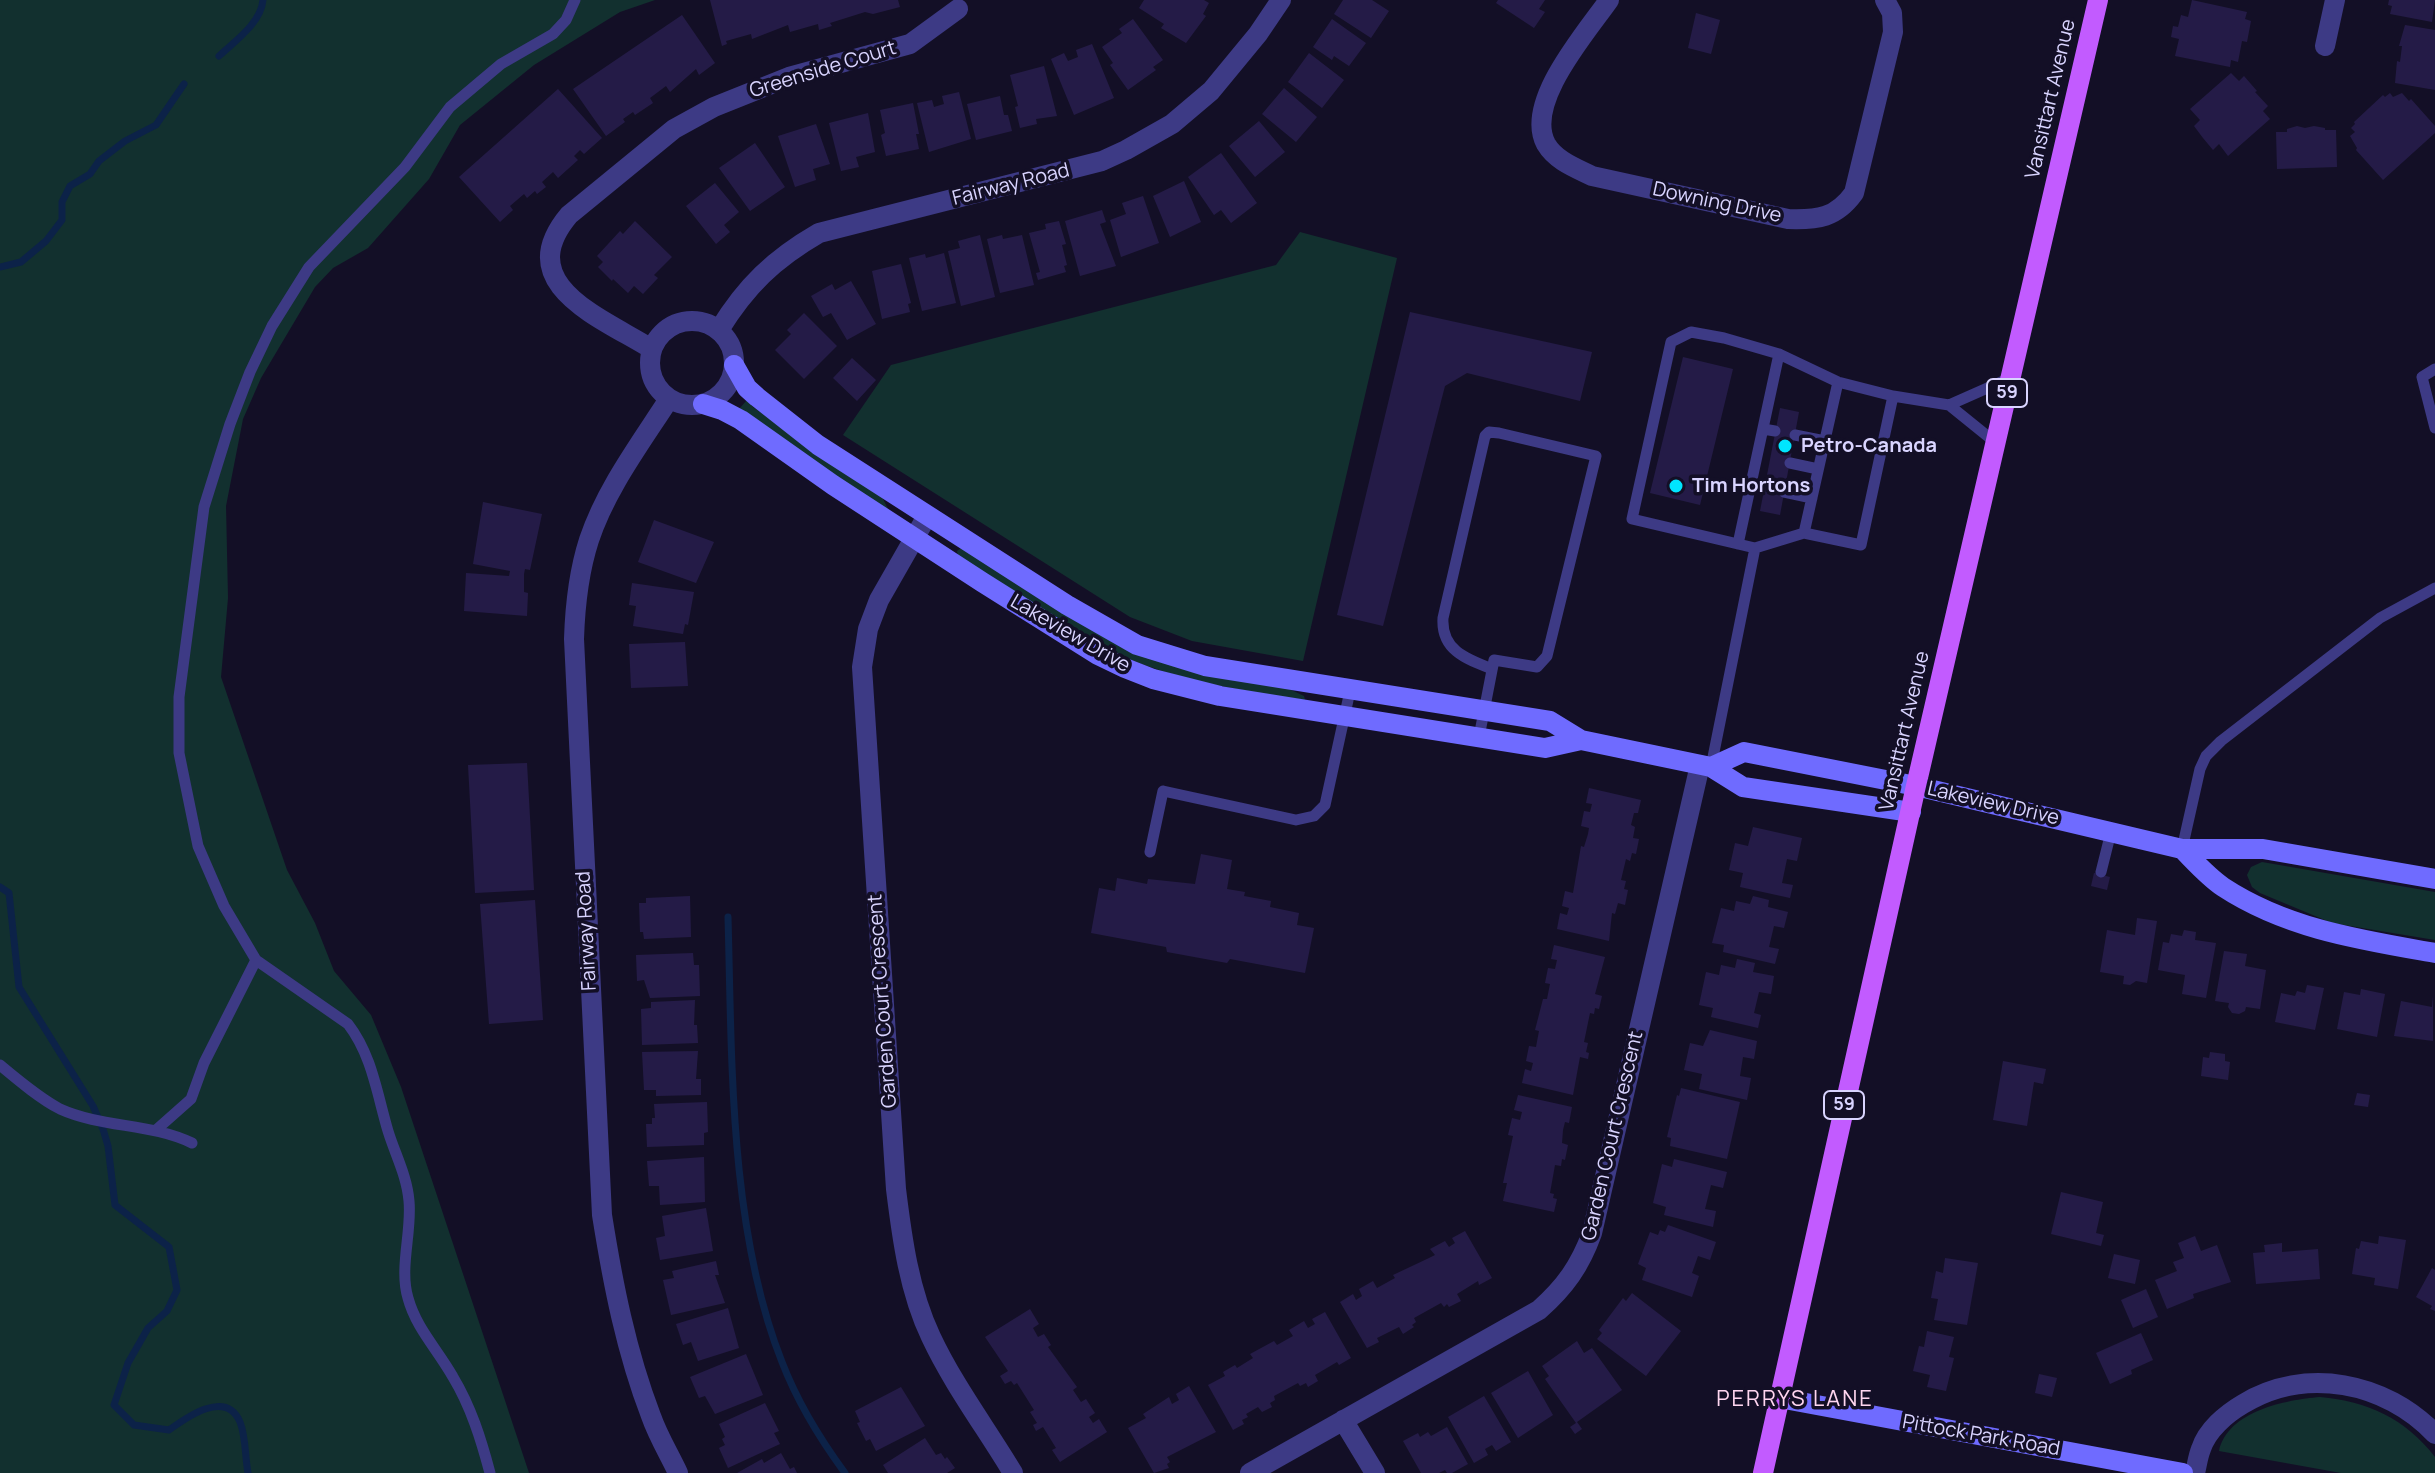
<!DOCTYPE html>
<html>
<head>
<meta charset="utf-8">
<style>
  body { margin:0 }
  canvas { display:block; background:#130f26 }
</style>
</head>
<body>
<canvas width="2435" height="1473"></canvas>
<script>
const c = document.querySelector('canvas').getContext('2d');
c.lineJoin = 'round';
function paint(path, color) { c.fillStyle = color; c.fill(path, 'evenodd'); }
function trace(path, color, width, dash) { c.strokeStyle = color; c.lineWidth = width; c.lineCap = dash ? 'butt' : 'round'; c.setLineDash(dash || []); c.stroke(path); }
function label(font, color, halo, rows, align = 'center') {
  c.font = font + ' Manrope,sans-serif'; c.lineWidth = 7; c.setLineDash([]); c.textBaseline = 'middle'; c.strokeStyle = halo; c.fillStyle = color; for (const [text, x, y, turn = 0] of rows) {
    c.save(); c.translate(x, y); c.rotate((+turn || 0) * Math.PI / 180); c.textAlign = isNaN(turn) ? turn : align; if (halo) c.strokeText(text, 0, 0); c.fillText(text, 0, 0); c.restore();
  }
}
paint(new Path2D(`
  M0 0H655L620 12 534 65 460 125 429 179 368 248 333 268 315 287 261 378 243 419 226 506 228 598 221 677 287 870 315 923 334 971 371 1015 401 1087 529 1473H0Z
  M1300 232 1397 258 1303 661 1192 641 1130 617 843 435 891 365 1276 265Z
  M747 400 753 407 882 497 889 511 801 455 739 409Z
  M961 548 1097 633 1287 688 1304 696 1305 700C1238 690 1171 680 1109 650 1056 625 1007 588 958 556L957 551Z
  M2262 862 2435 892V940L2332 923 2260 893 2252 887 2247 875 2251 867Z
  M2320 1397C2367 1401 2406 1419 2435 1457V1473H2341L2219 1451C2228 1411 2285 1400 2320 1397Z`), '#12302f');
trace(new Path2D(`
  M219 56C235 41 261 23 263 0
  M0 267 21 262 46 241 62 220V202L70 186 90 174 99 161 125 141 156 125 184 84
  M0 887 9 893 19 987 93 1106 103 1129 108 1146 115 1205 169 1247 177 1290 167 1311 148 1328 128 1363 114 1405 134 1425 169 1430C187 1417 226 1389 240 1422 246 1437 245 1457 248 1473
  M728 917C732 1060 729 1228 782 1362 797 1401 820 1439 845 1473`), '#0c2248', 7);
paint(new Path2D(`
  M710 0H898L900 7 873 14 865 12 830 23 832 26 819 30 818 24 790 32 788 25 752 39 751 34 726 41 727 44 722 46Z
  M1144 0H1204L1209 3 1203 14 1206 16 1186 43 1161 28 1164 24 1139 8Z
  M1343 0H1372L1389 11 1371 38 1334 14Z
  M1498 0H1545L1539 9 1545 12 1534 28 1496 3Z
  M2192 0 2247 12 2245 19 2251 21 2247 42 2242 41 2238 62 2231 60 2230 67 2175 56 2179 39 2171 37 2173 26 2178 27 2181 15 2188 17Z
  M2389 0H2435L2432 22 2390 14 2392 6 2388 5Z
  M1696 13 1720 20 1711 54 1688 48Z
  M682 15 715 63 699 75 696 69 670 92 666 86 650 98 653 103 635 115 633 112 623 119 625 122 606 136 573 89Z
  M1133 19 1163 60 1153 67 1156 70 1128 90 1110 65 1113 63 1102 47 1122 33 1119 29Z
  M1332 19 1366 43 1349 66 1334 56 1332 60 1313 47Z
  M2405 25 2435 30V90L2395 83 2397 61 2400 62 2402 46H2399Z
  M1092 44 1114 98 1074 115 1051 59 1064 53 1068 61 1078 57 1076 50Z
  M1309 53 1344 80 1322 108 1288 82Z
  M1044 66 1057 116 1036 119 1037 124 1020 128 1015 107 1018 106 1010 75Z
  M2231 73 2239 81 2244 76 2257 91 2255 92 2268 106 2263 111 2270 119 2228 156 2219 144 2213 150 2203 138 2194 126 2200 120 2190 109Z
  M1284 88 1317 117 1296 142 1262 114Z
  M558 89 602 138 584 154 580 150 574 156 578 160 558 178 553 172 542 182 546 187 537 194 535 191 527 198 524 194 510 206 513 210 500 222 459 177Z
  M959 92 971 139 929 152 917 103 932 100 934 107 944 104 942 96Z
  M2390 93 2393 97 2402 93 2409 101 2411 99 2435 126V133L2383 180 2356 150 2357 148 2350 136 2355 132 2351 128 2355 124 2354 122 2383 95 2385 97Z
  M1000 96 1004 115H1008L1012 131 976 140 967 104Z
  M913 103 919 134H916L919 149 886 156 881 135 885 133 880 110Z
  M868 113 875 152 856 157 859 167 841 171 829 123Z
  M1259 121 1285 152 1255 177 1229 146Z
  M816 124 830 164 813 169 816 180 795 187 778 136Z
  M2297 126 2305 128 2314 126 2325 128V130H2336L2337 167 2277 169 2276 132H2287V129Z
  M755 143 785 187 750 211 719 168Z
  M1221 153 1257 203 1231 223 1221 210 1214 215 1188 177Z
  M1184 181 1201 222 1170 237 1153 196Z
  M715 183 739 212 724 225 730 232 716 244 686 206Z
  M1143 196 1159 243 1121 257 1110 220 1126 214 1122 203Z
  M1102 210 1106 222 1100 224 1116 266 1080 276 1065 221Z
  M635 221 672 257 654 275 658 278 643 294 634 286 628 293 613 279 612 281 598 267 603 262 597 256 620 231 623 234Z
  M1059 221 1066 244 1062 245 1067 265 1064 266 1066 272 1038 280 1036 273 1040 272 1029 233 1046 229 1045 224Z
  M980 235 995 297 961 306 948 251 960 248 958 241Z
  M1002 235 1003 239 1022 235 1034 285 1000 293 987 239Z
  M944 253 956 303 922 311 909 258 925 254 926 258Z
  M901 264 911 303 908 304 910 312 882 319 872 271Z
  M851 281 876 324 847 340 831 313 823 317 811 296 832 284 835 290Z
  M1410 312 1592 352 1580 401 1467 373 1445 386 1383 626 1337 615Z
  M804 313 837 346 804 379 775 350 791 334 787 330Z
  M1683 357 1733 369 1700 505 1650 493Z
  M852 358 876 380 857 401 833 378Z
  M1780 408 1799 412 1780 515 1760 511Z
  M483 502 542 514 530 570 525 569 524 574V592L528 593 527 616 464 611 466 573 509 576 510 571 473 564Z
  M654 520 714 542 696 583 638 562Z
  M632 583 694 592 688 625 685 624 683 634 633 626 636 606 629 605Z
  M685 642 688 686 631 688 629 644Z
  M527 763 534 890 475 893 468 765Z
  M1589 788 1641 800 1638 813H1634L1631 825 1635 827 1633 838 1639 839 1636 854 1632 853 1630 861 1626 859 1621 880 1626 881 1624 889 1628 890 1625 905 1618 903 1615 914 1612 913 1609 941 1557 929 1560 913 1567 915 1569 908 1562 906 1565 891 1573 893 1581 846 1584 847 1588 834 1589 828 1581 826 1584 811 1590 812 1592 804 1586 803Z
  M1753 827 1802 838 1797 861 1787 859 1782 883 1793 885 1790 898 1740 887 1743 873 1729 870 1735 843 1748 846Z
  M1201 854 1232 860 1227 889 1245 892 1244 896 1271 901 1270 907 1299 913 1297 925 1314 928 1305 973 1230 959 1227 963 1167 952 1166 947 1091 933 1099 888 1115 891 1117 878 1147 884 1148 879 1195 884Z
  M2094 873 2110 877 2107 890 2091 886Z
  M690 896 691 937 644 939 643 932H640L639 903H646V898Z
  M1753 896 1769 900 1768 907 1788 912 1784 928 1774 926 1769 947 1779 949 1775 964 1723 952 1724 945 1712 943 1721 908 1734 911 1736 901 1750 904Z
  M535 900 543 1020 489 1024 480 904Z
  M2137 918 2157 921 2147 983 2136 981 2130 985 2123 984 2124 976 2100 972 2107 930 2135 935Z
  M2184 930 2196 932 2195 940 2216 943 2206 998 2182 994 2185 975 2158 970 2163 942 2169 943 2171 934 2182 936Z
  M1554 945 1605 957 1595 994 1602 996 1599 1009 1595 1008 1594 1014 1590 1013 1584 1042 1588 1043 1586 1052 1589 1053 1588 1059 1580 1057 1573 1095 1522 1083 1525 1069 1531 1071 1533 1063 1526 1061 1529 1046 1536 1047 1539 1031 1535 1030 1543 999H1547L1550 984 1545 983 1548 968 1555 969 1557 960 1551 959Z
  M2224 951 2247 954 2245 966 2266 970 2260 1009 2246 1007 2245 1011 2239 1014 2232 1013 2228 1007 2229 1003 2215 1001Z
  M693 953 694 965H699L700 996 650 998 644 980 637 981 636 955Z
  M1737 959 1755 963 1753 972 1774 976 1771 994 1759 992 1754 1013 1761 1015 1758 1028 1711 1017 1713 1008 1699 1005 1706 972 1719 975 1721 965 1735 968Z
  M2307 985 2324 988 2315 1030 2275 1022 2281 993 2295 996 2297 991 2305 993Z
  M2361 989 2385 994 2377 1037 2337 1029 2344 992 2360 995Z
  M2433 996V1041L2394 1036 2401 1001 2432 1007Z
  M695 1000 694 1025H697L698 1043 642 1045 641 1009 651 1008V1002Z
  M1710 1030 1757 1041 1754 1059 1743 1057 1740 1076 1751 1078 1747 1100 1699 1089 1702 1074 1684 1070 1690 1043 1703 1046Z
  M698 1051 696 1079H701V1095L656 1096V1090H644L642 1052Z
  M2210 1052 2225 1054V1061L2230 1062 2228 1080 2201 1076 2203 1057 2209 1058Z
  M2003 1061 2046 1069 2043 1084 2034 1082 2027 1126 1993 1120Z
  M1681 1088 1740 1102 1727 1159 1670 1146 1671 1138 1667 1137 1677 1095 1679 1096Z
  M2357 1093 2370 1095 2368 1107 2354 1105Z
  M1518 1095 1572 1107 1569 1123 1565 1122 1563 1130 1562 1143 1568 1145 1565 1160 1562 1159 1561 1166 1555 1165 1550 1193 1554 1194 1553 1198 1557 1199 1554 1212 1503 1201 1507 1183H1503L1513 1136 1508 1135 1512 1118 1520 1120 1522 1112 1514 1110Z
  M707 1102 708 1132 704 1133V1145L647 1147 646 1124H652V1118H655L654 1104Z
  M704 1157 705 1202 660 1205 659 1186H649L647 1161Z
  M1674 1159 1727 1172 1723 1188 1711 1185 1705 1209 1716 1211 1713 1227 1664 1215 1666 1207 1653 1203 1662 1164 1672 1167Z
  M2061 1192 2103 1202 2096 1233 2104 1235 2101 1246 2051 1234Z
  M706 1208 713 1251 660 1260 656 1238 665 1236 662 1216Z
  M1668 1225 1716 1242 1710 1260 1698 1256 1692 1273 1699 1276 1692 1297 1642 1280 1646 1268 1638 1264 1650 1232 1658 1235 1660 1230 1665 1232Z
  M1465 1231 1492 1278 1479 1285 1478 1281 1457 1294 1461 1301 1449 1307 1447 1304 1444 1307 1441 1303 1414 1318 1416 1322 1412 1325 1414 1327 1403 1334 1399 1327 1377 1338 1379 1342 1367 1348 1340 1302 1353 1294 1356 1300 1362 1296 1359 1289 1373 1281 1377 1288 1395 1278 1393 1275 1429 1258 1435 1255 1430 1249 1445 1241 1449 1247 1455 1243 1452 1238Z
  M2195 1236 2201 1251 2217 1245 2231 1282 2193 1294 2194 1298 2167 1309 2155 1280 2177 1271 2173 1262 2184 1258 2178 1243Z
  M2379 1236 2406 1240 2398 1289 2374 1285 2375 1278 2352 1274 2356 1248 2359 1249 2361 1241 2378 1244Z
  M2282 1243V1252L2318 1249 2320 1279 2256 1284 2253 1253 2265 1252 2264 1245Z
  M2114 1254 2140 1260 2135 1284 2108 1278Z
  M1945 1258 1978 1263 1967 1325 1934 1320 1938 1299 1931 1298 1936 1271 1943 1273Z
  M716 1261 719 1275H715L725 1303 671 1315 663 1280 674 1278 672 1271Z
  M2432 1268 2435 1270V1311L2430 1309 2432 1306 2416 1297Z
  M2146 1289 2158 1317 2133 1328 2121 1300Z
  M1632 1293 1681 1331 1646 1376 1597 1339 1602 1333 1599 1330 1623 1298 1626 1301Z
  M728 1308 739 1348 698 1361 691 1342 683 1345 676 1324Z
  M1030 1309 1039 1324 1033 1328 1038 1337 1044 1334 1051 1345 1048 1347 1077 1387 1073 1390 1081 1402 1086 1399 1095 1413 1089 1417 1093 1423 1099 1419 1107 1432 1060 1462 1052 1450 1056 1448 1043 1427 1036 1431 1033 1425 1037 1423 1030 1412 1034 1410 1017 1383 1014 1385 1011 1381 1005 1384 1000 1376 1008 1371 985 1337Z
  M1325 1312 1351 1358 1339 1365 1337 1362 1315 1375 1318 1381 1308 1387 1306 1383 1300 1386 1298 1383 1274 1396 1275 1400 1270 1403 1272 1407 1262 1412 1258 1407 1246 1414 1248 1417 1242 1420 1244 1424 1233 1430 1208 1385 1225 1376 1223 1372 1235 1365 1237 1368 1253 1358 1250 1354 1274 1341 1277 1345 1293 1336 1289 1330 1304 1321 1308 1328 1315 1324 1312 1319Z
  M1927 1331 1954 1337 1949 1357 1954 1358 1946 1391 1927 1387 1930 1375 1913 1371 1919 1346 1924 1347Z
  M2141 1333 2153 1360 2131 1370 2132 1374 2110 1384 2096 1353Z
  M1577 1341 1584 1353 1592 1348 1622 1390 1577 1422 1582 1429 1575 1434 1570 1427 1576 1423 1545 1379 1549 1376 1542 1366Z
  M746 1354 763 1395 715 1414 705 1396 699 1398 690 1377Z
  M1528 1371 1553 1415 1518 1438 1491 1393Z
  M2039 1374 2057 1378 2052 1397 2035 1393Z
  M1189 1386 1216 1432 1167 1457 1170 1462 1167 1464 1169 1468 1154 1473 1128 1428 1146 1418 1143 1414 1169 1397 1172 1404 1179 1400 1176 1394Z
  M901 1387 925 1426 876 1451 870 1439 866 1441 857 1423 860 1422 855 1411Z
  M1484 1396 1511 1442 1496 1451 1492 1445 1485 1449 1488 1455 1474 1463 1448 1417Z
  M765 1403 779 1431 774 1433 780 1444 728 1468 719 1448 725 1445 722 1439 725 1437 719 1424Z
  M1447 1427 1468 1464 1452 1473H1447L1445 1470 1439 1473H1421L1403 1441 1418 1433 1420 1437 1428 1432 1431 1436Z
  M925 1438 936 1455 941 1453 945 1459 947 1457 955 1468 947 1473H888L883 1465Z
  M781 1453 790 1469 794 1467 797 1473H737L762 1459 764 1463Z`), '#241b47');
trace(new Path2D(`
  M2435 369 2422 377 2435 428
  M1838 382 1804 533 1861 545 1893 396
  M1763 429 1775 431
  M1795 435 1825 441
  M1996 443 1949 405 2010 378
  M1790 463 1818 469
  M1752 485 1764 488
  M1784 492 1812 498
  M1738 544 1779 354
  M1755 548 1804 533
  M1479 737 1494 660 1537 667 1547 656 1596 456 1499 433 1489 432 1485 436 1443 618C1441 650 1466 659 1492 669
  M1711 767 1755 548 1632 519 1671 342 1691 332 1724 338 1779 354 1838 382 1893 396 1949 405
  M2182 849 2200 769 2206 756 2221 741 2380 618 2435 588
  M1150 852 1163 791 1296 820 1314 816 1325 805 1350 691
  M2101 872 2111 832
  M0 1065C18 1080 39 1098 60 1109 102 1128 151 1123 192 1143
  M156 1130 191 1099 204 1063 256 960
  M490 1473C481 1439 471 1407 453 1377 438 1350 416 1328 408 1298 399 1268 412 1232 409 1201 407 1176 395 1154 388 1131 377 1094 372 1055 348 1024L256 960 224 906 198 846 179 753V697L204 507 230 424 250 372 272 326 309 267 405 167 450 107 501 64 553 34 566 20 575 0`), '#3d3a85', 11);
trace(new Path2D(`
  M1609 0C1586 33 1524 103 1546 144 1556 161 1576 168 1592 176L1788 219C1818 220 1836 218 1854 193L1893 32 1892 13 1885 0
  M2325 46 2335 0
  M650 363a42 42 0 1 1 84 0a42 42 0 1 1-84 0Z
  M719 330C746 286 774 259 819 233L1102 161 1126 150 1172 124 1211 91 1258 34 1281 0
  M650 348C600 317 511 284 569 215L674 129 714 107 789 77 910 44 958 9
  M669 399C640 444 606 489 589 540 579 571 575 607 574 639L602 1215C613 1284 626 1351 651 1416 658 1436 669 1454 678 1473
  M927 516 879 600 868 629 862 667 896 1189C902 1238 909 1291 931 1337 953 1384 986 1428 1013 1473
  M1343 1420 1375 1473
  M1250 1473 1539 1310C1565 1287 1580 1266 1592 1233L1700 765
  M2195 1473C2197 1465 2198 1456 2201 1449 2207 1430 2226 1414 2243 1404 2305 1366 2386 1382 2435 1434`), '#3d3a85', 20);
trace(new Path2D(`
  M734 365 747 388 757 397 818 445 1067 605 1137 645 1205 666 1550 721 1581 740 1711 767 1743 787 1911 812
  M703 404 722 410 741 420 833 485 982 582 1098 655 1125 668 1153 679 1220 696 1545 748 1581 740
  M1711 767 1744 752 1916 786 2182 849H2263L2435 879
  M2182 849C2195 862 2208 877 2223 887 2287 929 2361 940 2435 953
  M1779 1398 2183 1473`), '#6f6bff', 20);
trace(new Path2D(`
  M1763 1473 1916 786 2098 0`), '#c25bff', 20);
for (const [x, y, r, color] of [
  [1785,446,8,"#00e5ff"],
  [1676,486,8,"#00e5ff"]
]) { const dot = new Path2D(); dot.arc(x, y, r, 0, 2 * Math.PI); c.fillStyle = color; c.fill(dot); trace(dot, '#130f26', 3); }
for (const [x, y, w] of [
  [2007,393,40],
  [1844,1105,40]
]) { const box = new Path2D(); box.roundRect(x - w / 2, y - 14, w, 28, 6); c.fillStyle = '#130f26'; c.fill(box); trace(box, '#d9d4ff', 2); }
label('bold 18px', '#d9d4ff', null, [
  ["59",2007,393],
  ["59",1844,1105]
]);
label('20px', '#d9d4ff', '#130f26', [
  ["Greenside Court",823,70,-17],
  ["Vansittart Avenue",2051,99,-77],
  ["Fairway Road",1011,185,-14],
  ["Downing Drive",1717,203,12],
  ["Lakeview Drive",1070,634,30],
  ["Vansittart Avenue",1905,731,-77],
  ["Lakeview Drive",1993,804,13],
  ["Fairway Road",587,931,-93],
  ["Garden Court Crescent",883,1001,-94],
  ["Garden Court Crescent",1613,1136,-77],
  ["Pittock Park Road",1981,1436,10]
]);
label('bold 20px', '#d9d4ff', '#130f26', [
  ["Petro-Canada",1801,446],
  ["Tim Hortons",1692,486]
], 'left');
c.letterSpacing = '2px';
label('22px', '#ffd6f0', '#130f26', [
  ["PERRYS LANE",1795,1400]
]);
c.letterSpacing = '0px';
</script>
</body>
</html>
